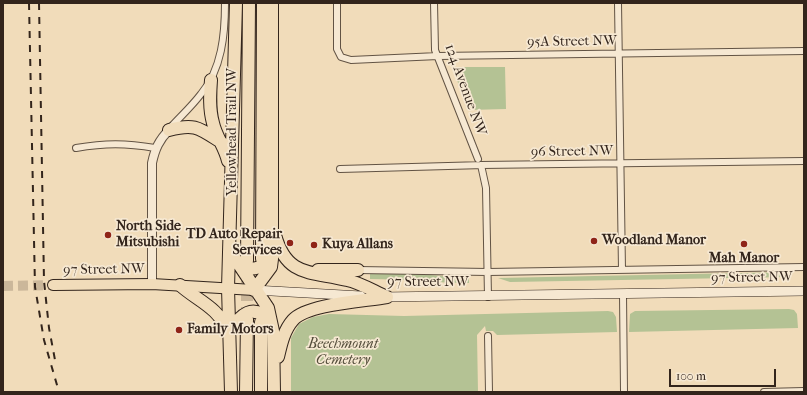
<!DOCTYPE html>
<html>
<head>
<meta charset="utf-8">
<style>
  body { margin:0 }
  #map { position:relative; width:807px; height:395px; overflow:hidden; background:#f1dcba; font-family:"IM FELL French Canon",serif }
  canvas { display:block }
  .frame { position:absolute; inset:0; border:4px solid #33251c; pointer-events:none }
  .scale { position:absolute; left:669px; top:369px; width:107px; height:18px; box-sizing:border-box; border:2px solid #33251c; border-top:0; padding-left:5px; font-size:12px; line-height:14px; white-space:nowrap; color:#33251c; -webkit-text-stroke:3px #f6e8d2; paint-order:stroke }
</style>
</head>
<body>
<div id="map">
<canvas width="807" height="395"></canvas>
<div class="frame"></div>
<div class="scale">100 m</div>
</div>
<script>
const c = document.querySelector('canvas').getContext('2d');
c.lineJoin = 'round';
function paint(path, color) { c.fillStyle = color; c.fill(path, 'evenodd'); }
function trace(path, color, width, dash) { c.strokeStyle = color; c.lineWidth = width; c.lineCap = dash ? 'butt' : 'round'; c.setLineDash(dash || []); c.stroke(path); }
function label(font, color, halo, rows, align = 'center') {
  c.font = font + ' "IM FELL French Canon",serif'; c.lineWidth = 3.5; c.setLineDash([]); c.textBaseline = 'middle'; c.strokeStyle = halo; c.fillStyle = color; for (const [text, x, y, turn = 0] of rows) {
    c.save(); c.translate(x, y); c.rotate((+turn || 0) * Math.PI / 180); c.textAlign = isNaN(turn) ? turn : align; if (halo) c.strokeText(text, 0, 0); c.fillText(text, 0, 0); c.restore();
  }
}
paint(new Path2D(`
  M454 67H505L506 109 469 110 452 68Z
  M788 272V277L510 282 498 278Z
  M370 274H417L469 278V283C436 283 404 279 370 279Z
  M789 309 794 310 797 314 798 328 629 332 630 314 635 311Z
  M608 311 613 312 616 317 617 332 497 335 493 331H486L485 326 477 335 478 392H291V338L299 324 313 317 329 314 404 316Z`), '#b4c294');
trace(new Path2D(`
  M3 286 53 285`), '#cbb79a', 10, [10, 5]);
trace(new Path2D(`
  M247 319V278`), '#cbb79a', 12, [12, 6]);
const minor = new Path2D(`
  M337 3V49L341 57 351 60 438 56 804 51
  M434 3 435 50 478 159
  M618 3 622 270
  M170 128C180 117 192 106 201 94 222 69 225 34 225 3
  M76 148C105 143 126 143 155 148
  M340 169 484 165
  M358 270 488 272 804 267
  M623 294 624 392
  M488 297 486 188 481 165 804 161
  M488 336 489 392
  M764 392 804 391`);
const tertiary = new Path2D(`
  M152 284V163C155 149 159 140 169 130`);
const secondary = new Path2D(`
  M254 290 361 296
  M382 297 804 291`);
const primary = new Path2D(`
  M53 285 152 284 254 290`);
const motorway = new Path2D(`
  M211 80C210 94 209 109 213 123 216 137 225 147 228 161
  M169 130C195 123 199 128 221 142
  M275 235C287 278 312 271 347 280 361 283 375 292 387 297
  M231 247 234 257 268 308 273 331 274 392
  M262 259 263 3
  M247 261 249 3
  M240 264C252 273 265 268 270 254
  M318 270H358
  M180 285C196 300 220 308 226 330
  M254 290 271 267 272 259V3
  M229 333C240 314 253 302 271 322
  M278 357C281 344 284 330 293 320 307 304 365 301 387 297
  M231 392 228 288 236 3
  M246 392 247 319
  M261 392V322`);
trace(minor, '#625344', 8);
trace(tertiary, '#625344', 10);
trace(secondary, '#33251c', 10);
trace(primary, '#33251c', 12);
trace(motorway, '#33251c', 14);
trace(minor, '#f6e8d2', 6);
trace(tertiary, '#f6e8d2', 8);
trace(secondary, '#f6e8d2', 9);
trace(primary, '#f1dcba', 10);
trace(motorway, '#f1dcba', 12);
trace(new Path2D(`
  M29 3 35 287 44 340 59 392
  M39 3 44 281 49 328 55 360`), '#33251c', 2, [7, 7]);
for (const [x, y, r, color] of [
  [108,235,4,"#8f2418"],
  [594,241,4,"#8f2418"],
  [290,243,4,"#8f2418"],
  [744,244,4,"#8f2418"],
  [314,245,4,"#8f2418"],
  [179,330,4,"#8f2418"]
]) { const dot = new Path2D(); dot.arc(x, y, r, 0, 2 * Math.PI); c.fillStyle = color; c.fill(dot); trace(dot, '#f6e8d2', 1.5); }
label('14px', '#33251c', '#f6e8d2', [
  ["95A Street NW",572,42,-1],
  ["124 Avenue NW",465,90,70],
  ["Yellowhead Trail NW",233,132,-90],
  ["96 Street NW",572,152,-1],
  ["97 Street NW",104,270,-1],
  ["97 Street NW",752,278,-1],
  ["97 Street NW",428,283]
]);
label('bold 14px', '#33251c', '#f6e8d2', [
  ["North Side",116,227],
  ["Mitsubishi",116,243],
  ["TD Auto Repair",282,235,"right"],
  ["Services",282,251,"right"],
  ["Woodland Manor",602,241],
  ["Kuya Allans",322,245],
  ["Mah Manor",744,259,"center"],
  ["Family Motors",187,330]
], 'left');
label('italic 14px', '#534c3a', '#f6e8d2', [
  ["Beechmount",343,345],
  ["Cemetery",343,361]
]);
</script>
</body>
</html>
